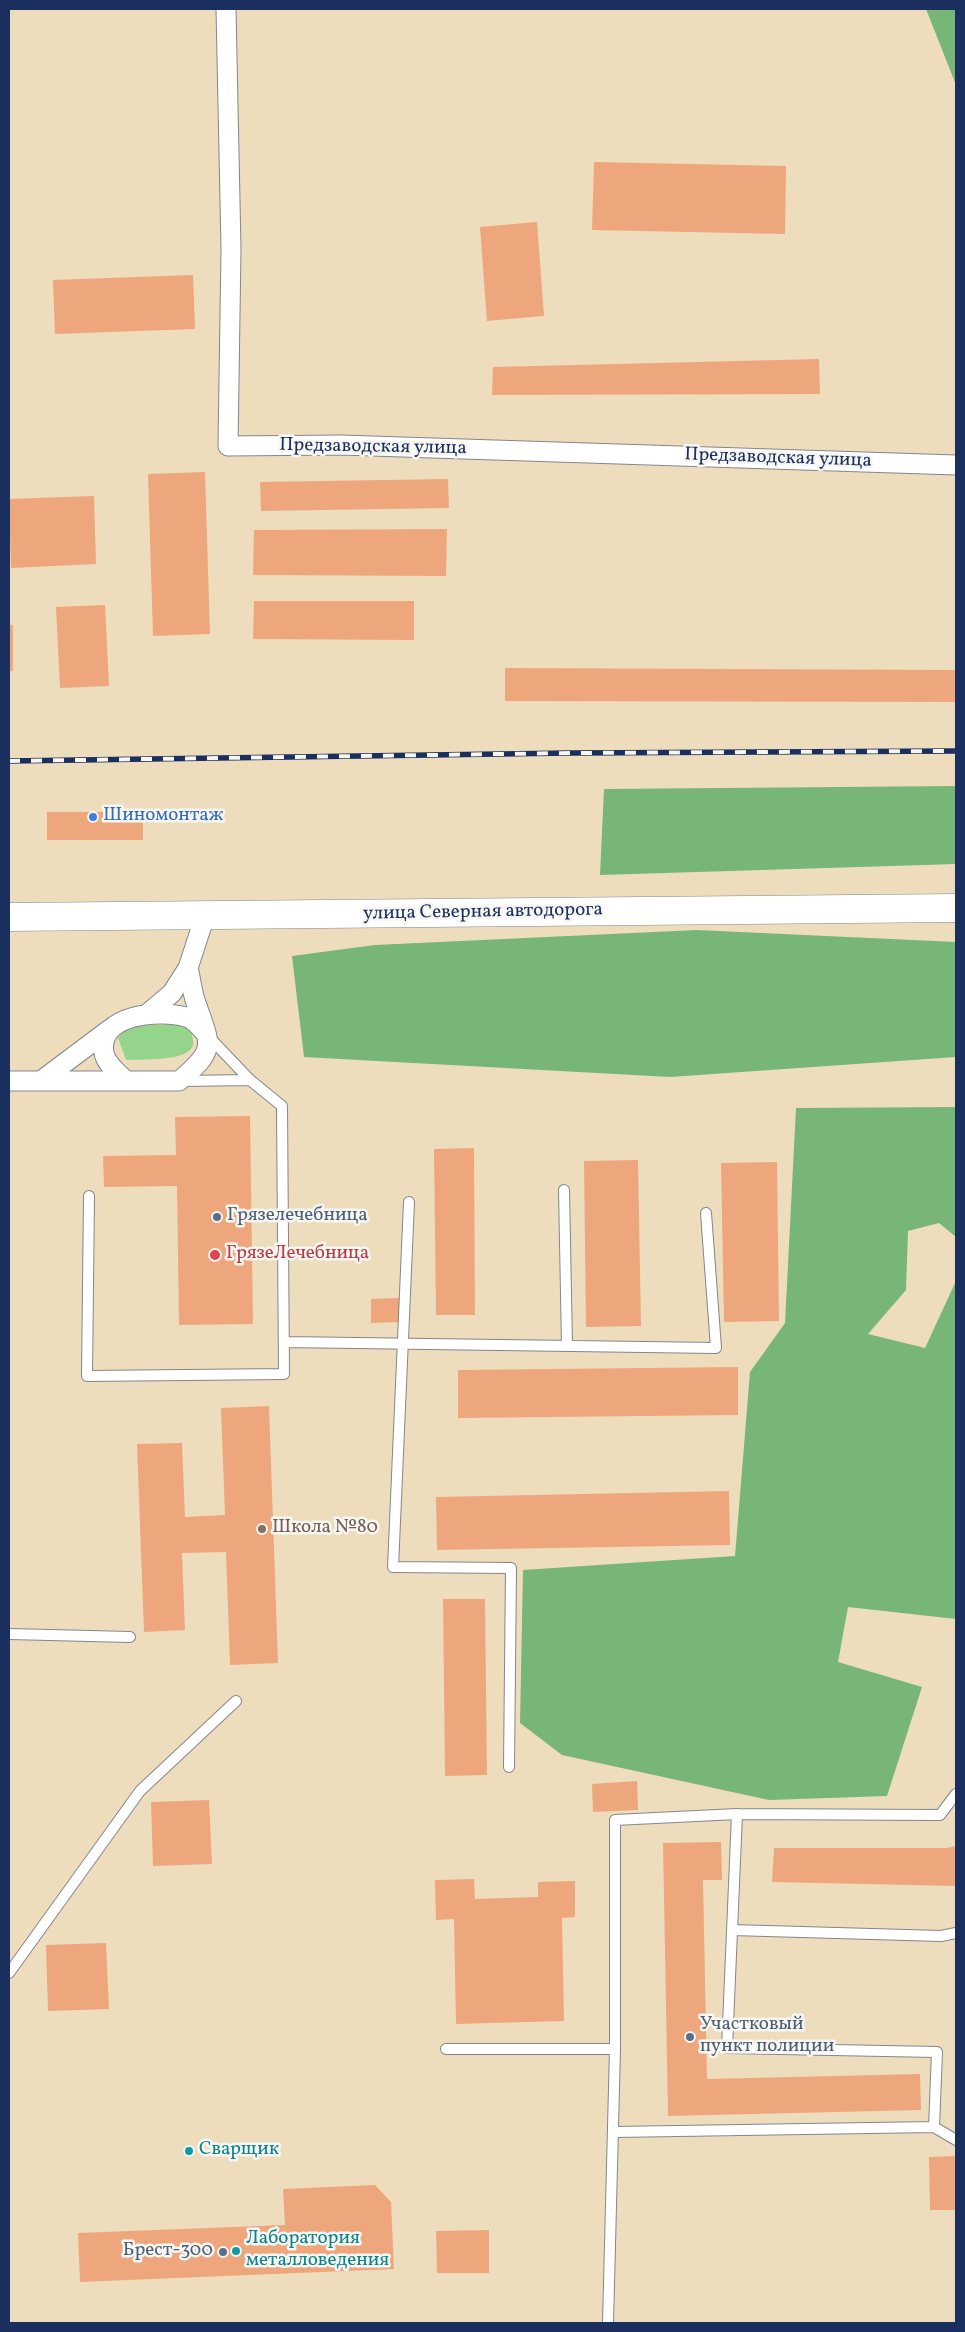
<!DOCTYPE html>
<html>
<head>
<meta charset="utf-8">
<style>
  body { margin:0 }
  #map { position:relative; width:965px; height:2332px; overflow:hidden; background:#eeddbc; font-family:Vollkorn,serif }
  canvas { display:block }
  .frame { position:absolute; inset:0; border:10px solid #1b2f5e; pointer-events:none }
</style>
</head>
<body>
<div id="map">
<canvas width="965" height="2332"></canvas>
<div class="frame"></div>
</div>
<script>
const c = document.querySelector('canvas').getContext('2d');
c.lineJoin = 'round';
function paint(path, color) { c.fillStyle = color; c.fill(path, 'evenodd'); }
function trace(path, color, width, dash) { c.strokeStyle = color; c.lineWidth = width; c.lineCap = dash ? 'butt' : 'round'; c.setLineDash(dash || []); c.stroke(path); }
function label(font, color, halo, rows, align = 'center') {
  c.font = font + ' Vollkorn,serif'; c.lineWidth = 5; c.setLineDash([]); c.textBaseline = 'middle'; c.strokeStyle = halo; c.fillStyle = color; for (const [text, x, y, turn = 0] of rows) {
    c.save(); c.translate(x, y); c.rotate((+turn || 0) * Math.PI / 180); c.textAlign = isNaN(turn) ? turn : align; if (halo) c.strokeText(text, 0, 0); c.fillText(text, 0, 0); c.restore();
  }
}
paint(new Path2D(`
  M181 1024 192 1033C192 1036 194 1042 193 1045 189 1062 141 1059 126 1060L118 1038 128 1026Z`), '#94d58b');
paint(new Path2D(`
  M926 9H956V85Z
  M956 786V864L600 875 604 789Z
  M697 930 956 942V1057L670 1077 304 1057 292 956 375 945Z
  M956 1107V1237L939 1223 908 1231 906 1290 868 1334 925 1348 956 1281V1619L848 1607 838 1662 922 1687 887 1796 769 1800 562 1755 520 1723 523 1570 735 1556 750 1372 785 1323 796 1108Z`), '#77b677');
paint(new Path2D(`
  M594 162 786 166 785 234 592 230Z
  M537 222 544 316 487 321 480 227Z
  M193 275 195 329 55 334 53 280Z
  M819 359 820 394 492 395 493 367Z
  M205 472 210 634 153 636 148 474Z
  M448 479 449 508 261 511 260 482Z
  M94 496 96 564 11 568 9 499Z
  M447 529 446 576 253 575 254 530Z
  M254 601H414V640L253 639Z
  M105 605 109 686 60 688 56 607Z
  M9 625H13V671H9Z
  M505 668 956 670V702L505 701Z
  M47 812H143V840H47Z
  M250 1116 253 1324 179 1325 177 1186 104 1187 103 1156 176 1155 175 1117Z
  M474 1148 475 1315H436L434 1149Z
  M638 1160 641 1326 586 1327 584 1161Z
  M777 1162 779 1321 724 1322 721 1163Z
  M400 1298V1322L371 1323V1299Z
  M738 1367V1415L458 1418V1370Z
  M269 1406 278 1663 230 1665 226 1552 182 1553 185 1630 144 1632 137 1444 182 1443 185 1517 225 1515 221 1408Z
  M729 1491 730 1545 437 1550 436 1497Z
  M443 1599H485L487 1775 445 1776Z
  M637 1781 638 1810 593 1812 592 1784Z
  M209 1800 212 1864 153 1866 151 1802Z
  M721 1842 722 1880H703L707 2079 920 2074 921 2110 668 2116 663 1843Z
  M956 1846V1886L772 1882 774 1848H947Z
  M474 1879 475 1899 538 1897V1882L575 1881V1917L562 1918 564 2021 456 2024 454 1919 436 1920 435 1880Z
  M106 1943 109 2009 48 2011 46 1945Z
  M956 2156V2210H930L929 2157Z
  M375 2185 391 2202 394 2269 80 2282 78 2233 285 2225 283 2189Z
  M489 2230V2273H437L436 2231Z`), '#eea77d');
const lane = new Path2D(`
  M181 1081 250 1080
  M564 1190 567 1346
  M89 1196 87 1376 284 1374 282 1106 250 1080 209 1037
  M409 1202 393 1567 511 1568 509 1767
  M284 1342 716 1348 706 1213
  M9 1634 130 1637
  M737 1814 727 2048 937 2052 934 2127
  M732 1930 941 1936 956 1933
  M9 1973 140 1791 236 1701
  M446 2049H615
  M614 2132 934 2127 956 2140
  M608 2323 615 2049V1820L737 1814 940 1815 956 1794`);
const street = new Path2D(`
  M226 9 231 249 228 446 341 445 956 465
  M146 1015 172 993 188 968 205 916
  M42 1080 110 1029
  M125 1080C118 1073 106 1064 104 1053 97 1013 161 1010 186 1017 194 1019 201 1028 206 1034
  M9 1081H179C217 1049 211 1046 196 1003 192 992 191 979 188 968`);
const secondary = new Path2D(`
  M9 917 956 908`);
trace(lane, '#84868d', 12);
trace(street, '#84868d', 21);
trace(secondary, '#84868d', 29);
trace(lane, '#fff', 10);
trace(street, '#fff', 19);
trace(secondary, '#fff', 28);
const rail = new Path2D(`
  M9 761 570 753 956 751`);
trace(rail, '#1b2f5e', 5.5);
trace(rail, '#f6f6f2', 4, [11]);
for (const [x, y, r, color] of [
  [93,817,5,"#3f7fe0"],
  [217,1217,5,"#5c6f8a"],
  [215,1255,6,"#e0444e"],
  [262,1529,5,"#8d6e63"],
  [690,2037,5,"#5c6f8a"],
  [189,2151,5,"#0f9aa8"],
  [236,2251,5,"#0f9aa8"],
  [223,2252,5,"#5c6f8a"]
]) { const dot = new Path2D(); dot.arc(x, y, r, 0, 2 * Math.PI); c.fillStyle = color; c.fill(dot); trace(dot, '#f6f6f2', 2); }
label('19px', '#1b2f5e', '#f6f6f2', [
  ["Предзаводская улица",373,448,1],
  ["Предзаводская улица",778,459,2],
  ["улица Северная автодорога",483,913,-1]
]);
label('19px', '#366cbe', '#f6f6f2', [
  ["Шиномонтаж",103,817]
], 'left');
label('19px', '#4e5e75', '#f6f6f2', [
  ["Грязелечебница",227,1217],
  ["Участковый",700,2026],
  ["пункт полиции",700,2048],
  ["Брест-300",213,2252,"right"]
], 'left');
label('19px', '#be3a42', '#f6f6f2', [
  ["ГрязеЛечебница",226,1255]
], 'left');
label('19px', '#785e54', '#f6f6f2', [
  ["Школа №80",272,1529]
], 'left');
label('19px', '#0d838f', '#f6f6f2', [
  ["Сварщик",199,2151],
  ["Лаборатория",246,2240],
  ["металловедения",246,2262]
], 'left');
</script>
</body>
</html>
